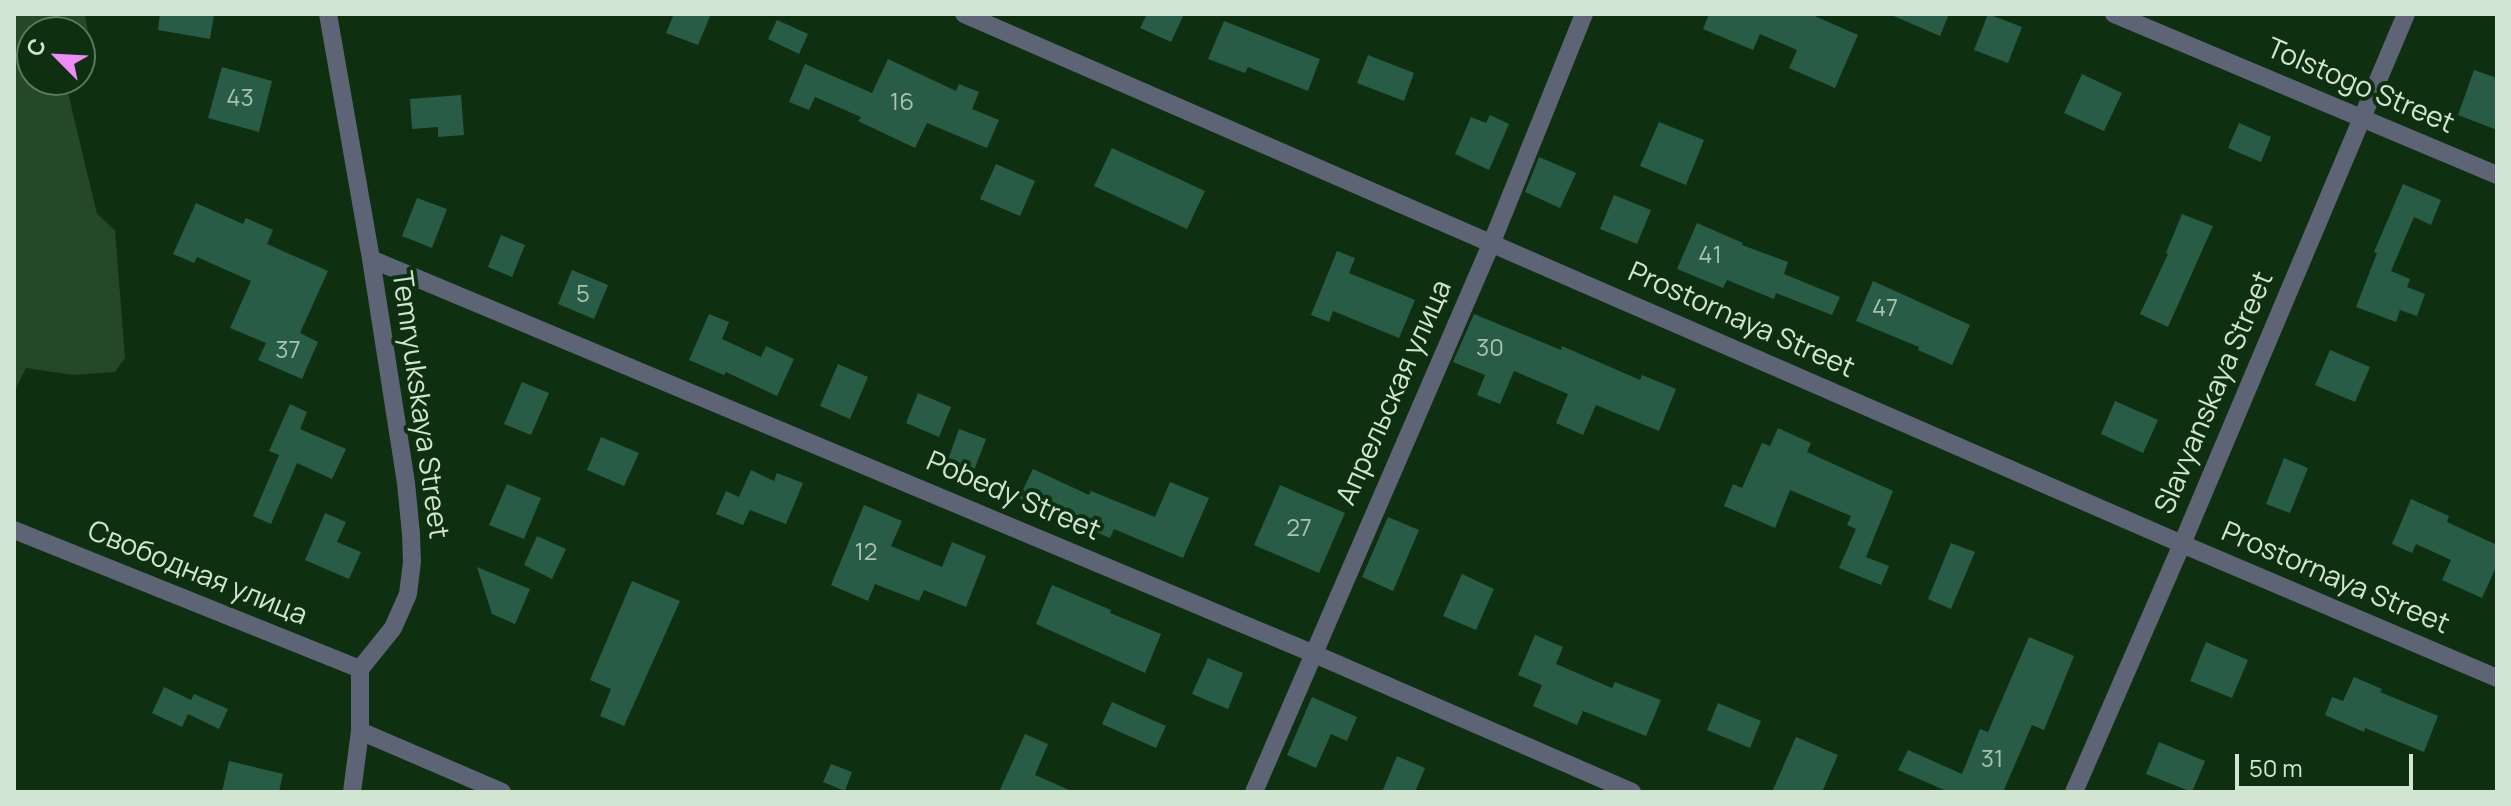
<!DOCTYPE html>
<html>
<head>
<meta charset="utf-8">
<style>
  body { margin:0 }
  #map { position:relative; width:2511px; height:806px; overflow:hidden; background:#0f2f11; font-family:Manrope,sans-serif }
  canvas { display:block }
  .frame { position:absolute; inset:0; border:16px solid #d2e5d2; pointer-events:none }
  .north { position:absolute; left:16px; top:16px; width:80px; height:80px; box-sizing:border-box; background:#0f2f11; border:2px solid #5d785e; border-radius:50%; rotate:294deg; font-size:22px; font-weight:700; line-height:32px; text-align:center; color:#d2e5d2 }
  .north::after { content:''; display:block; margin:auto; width:28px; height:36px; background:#ef8bf6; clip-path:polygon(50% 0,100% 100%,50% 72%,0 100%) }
  .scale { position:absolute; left:2235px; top:754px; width:178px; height:36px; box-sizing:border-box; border:4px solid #d2e5d2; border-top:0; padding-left:10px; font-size:24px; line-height:28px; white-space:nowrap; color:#d2e5d2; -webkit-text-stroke:6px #0f2f11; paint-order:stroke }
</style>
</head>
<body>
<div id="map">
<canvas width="2511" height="806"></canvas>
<div class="frame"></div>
<div class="north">С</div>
<div class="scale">50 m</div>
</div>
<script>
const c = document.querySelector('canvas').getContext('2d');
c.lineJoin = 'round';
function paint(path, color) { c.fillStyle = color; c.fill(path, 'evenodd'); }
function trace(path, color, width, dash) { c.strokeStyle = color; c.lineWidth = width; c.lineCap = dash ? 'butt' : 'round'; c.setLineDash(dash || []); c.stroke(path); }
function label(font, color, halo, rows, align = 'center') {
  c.font = font + ' Manrope,sans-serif'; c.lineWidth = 8; c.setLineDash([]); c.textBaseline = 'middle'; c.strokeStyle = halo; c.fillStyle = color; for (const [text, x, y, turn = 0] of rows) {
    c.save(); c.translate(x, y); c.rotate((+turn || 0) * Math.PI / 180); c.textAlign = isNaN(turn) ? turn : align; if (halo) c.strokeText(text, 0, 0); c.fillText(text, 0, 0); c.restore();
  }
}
paint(new Path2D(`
  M14 14H85L90 43 80 62V32H32V80H65L97 214 115 230 125 358 115 372 73 375 26 368 17 386 14 399Z`), '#254826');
paint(new Path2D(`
  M160 14H214L210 39 158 30Z
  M674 14H711L698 45 666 33Z
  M1147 14H1184L1171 42 1140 28Z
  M1709 14H1810L1858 35 1835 88 1789 68 1797 50 1760 34 1753 50 1703 29Z
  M1889 14H1949L1940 36Z
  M1988 14 2022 27 2008 63 1974 50Z
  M777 20 808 34 799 54 768 39Z
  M1224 21 1320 59 1308 91 1248 67 1245 73 1208 59Z
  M1368 55 1414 73 1404 101 1357 83Z
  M888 59 956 91 959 84 979 92 972 109 999 120 987 148 927 123 915 148 858 121 861 117 815 97 809 110 789 102 805 64 872 93Z
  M222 67 272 81 259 132 208 118Z
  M2474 70 2497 78V130L2458 115Z
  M2082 74 2122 93 2104 131 2064 113Z
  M461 95 464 135 438 137V127L412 129 410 99Z
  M1490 115 1509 124 1489 170 1455 154 1471 117 1486 123Z
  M1659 122 1704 140 1686 185 1640 166Z
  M2239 123 2271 137 2261 162 2228 148Z
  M1112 148 1205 191 1187 229 1094 186Z
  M1539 157 1576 173 1560 208 1525 192Z
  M996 164 1035 181 1020 216 980 199Z
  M2403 184 2441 200 2431 225 2414 217 2391 271 2410 279 2407 287 2425 294 2417 316 2400 310 2396 322 2356 307 2377 253 2374 252Z
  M1614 195 1651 210 1637 244 1600 229Z
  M417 198 447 209 432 248 402 236Z
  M196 203 243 224 246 218 273 230 267 244 328 271 300 333 318 342 302 379 258 360 266 343 230 328 251 281 197 257 194 263 173 254Z
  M2182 214 2213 226 2168 327 2140 314 2168 254 2166 253Z
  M1697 223 1743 243 1742 245 1788 262 1784 274 1840 297 1832 315 1776 293 1774 299 1727 280 1723 288 1677 269Z
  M501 235 525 245 512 277 488 267Z
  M1337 251 1355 258 1349 273 1415 300 1399 338 1333 311 1329 322 1311 315Z
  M572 270 608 285 594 319 558 304Z
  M1873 281 1970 325 1952 365 1918 350 1919 347 1856 321Z
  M709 314 729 322 722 339 761 357 766 346 794 359 777 396 726 372 724 375 689 360Z
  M1474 314 1561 350 1562 346 1640 380 1642 375 1676 389 1659 431 1596 405 1583 435 1556 423 1568 394 1514 371 1500 404 1477 395 1485 375 1453 362Z
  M2330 350 2370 367 2355 402 2315 385Z
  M838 364 868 377 850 419 820 406Z
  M522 382 549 393 531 435 504 424Z
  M918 393 951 407 939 437 906 423Z
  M2115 401 2158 420 2143 453 2101 434Z
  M290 404 307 412 300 429 346 449 332 479 297 463 271 524 253 516 279 455 269 451Z
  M1778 428 1811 443 1807 452 1893 491 1866 557 1889 566 1881 585 1839 568 1856 529 1847 525 1851 516 1790 490 1775 528 1724 506 1733 484 1742 488 1762 443 1770 446Z
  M959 429 986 439 971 478 945 468Z
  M601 437 639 453 624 486 587 470Z
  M2284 458 2308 468 2290 513 2266 504Z
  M1033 469 1089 495 1091 491 1155 517 1170 482 1209 498 1183 558 1114 529 1110 538 1019 498Z
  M751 470 774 481 777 473 803 483 786 524 750 510 743 525 716 514 726 491 739 497Z
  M507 484 541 498 524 539 489 525Z
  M1280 485 1345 513 1319 573 1254 545Z
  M2411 499 2449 516 2447 522 2497 545V565L2482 598 2442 580 2451 560 2416 544 2412 553 2392 544Z
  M864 505 902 521 891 546 942 567 952 542 986 556 966 607 924 590 919 601 875 584 868 601 831 585Z
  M325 513 346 522 337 542 361 552 349 579 305 560Z
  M1388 517 1419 530 1393 591 1362 577Z
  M537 536 566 549 552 579 524 565Z
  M1951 543 1975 552 1951 609 1928 599Z
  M477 567 530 589 515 624 492 614Z
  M1462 574 1494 589 1476 630 1443 616Z
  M632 581 680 601 624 726 600 716 611 689 590 680Z
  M1052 585 1111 610 1110 613 1161 634 1145 673 1036 624Z
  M1535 635 1563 647 1556 664 1612 688 1615 682 1661 700 1646 736 1583 711 1577 725 1533 706 1542 685 1518 675Z
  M2029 637 2074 656 2044 730 2032 725 2003 792H1949L1898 770 1908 750 1962 774 1980 729 1988 732Z
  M2206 642 2248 660 2232 698 2190 681Z
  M1208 658 1243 673 1228 709 1192 694Z
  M2354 677 2382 689 2380 692 2438 716 2424 752 2365 728 2364 732 2325 715 2332 697 2343 701Z
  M164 687 191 700 194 694 228 709 219 729 188 714 182 727 152 713Z
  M1312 697 1357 717 1347 741 1331 734 1316 768 1287 755Z
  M1112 702 1166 726 1156 748 1102 724Z
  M1718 703 1761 721 1750 748 1707 730Z
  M1025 734 1048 744 1035 775 1074 792H999Z
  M1796 737 1838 755 1822 792H1772Z
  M2159 742 2205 761 2192 792 2146 774Z
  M1397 756 1425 768 1415 792H1382Z
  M229 761 283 774 279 792H222Z
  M831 764 852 772 845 791 823 782Z`), '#295c47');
trace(new Path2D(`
  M328 14 371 259 406 483 411 534 412 562 408 594 393 628 360 669V731L352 792
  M964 14 2182 544 2497 678
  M2114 14 2497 175
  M371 259 1312 653 1632 792
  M14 530 360 669
  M360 731 502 792
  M1254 792 1492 242 1584 14
  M2074 792 2182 544 2406 14`), '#5c6476', 18);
label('24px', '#a8c3af', null, [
  ["43",240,99],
  ["16",902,103],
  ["41",1710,256],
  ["5",583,295],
  ["47",1885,309],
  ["30",1490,349],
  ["37",288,351],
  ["27",1299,529],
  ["12",866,553],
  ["31",1992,760]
]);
label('28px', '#d2e5d2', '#0f2f11', [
  ["Tolstogo Street",2360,87,23],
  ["Prostornaya Street",1741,321,24],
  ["Апрельская улица",1395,393,-66],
  ["Slavyanskaya Street",2215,393,-67],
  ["Temryukskaya Street",419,405,82],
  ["Pobedy Street",1013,497,23],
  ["Свободная улица",197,574,22],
  ["Prostornaya Street",2335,579,23]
]);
</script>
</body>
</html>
